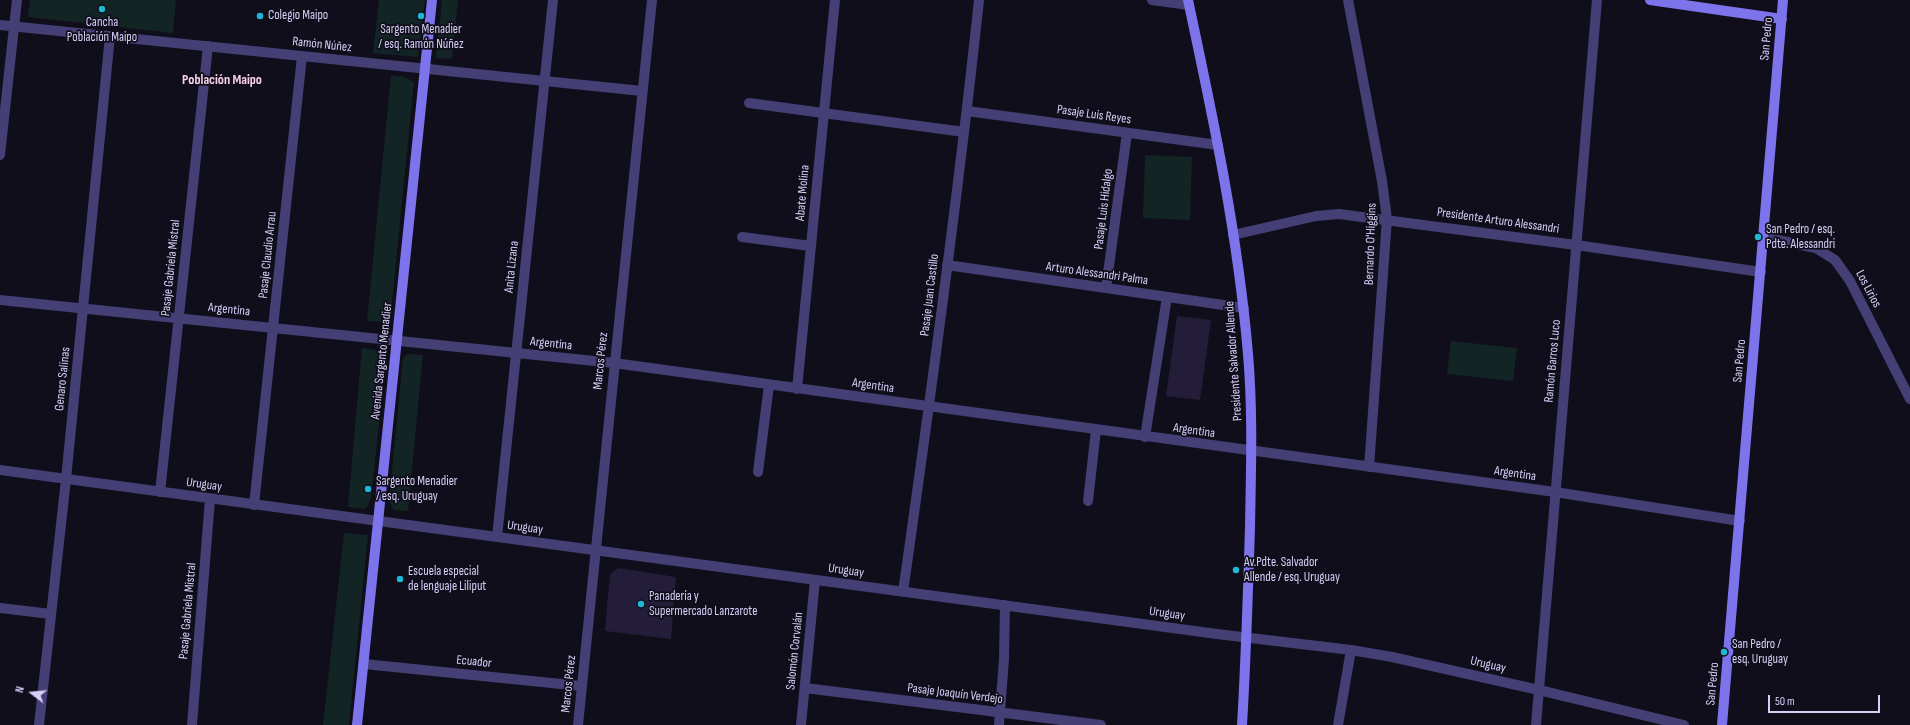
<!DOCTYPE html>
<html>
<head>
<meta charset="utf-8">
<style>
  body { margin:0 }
  #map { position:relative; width:1910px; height:725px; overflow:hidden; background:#110e1b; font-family:"Sofia Sans Condensed",sans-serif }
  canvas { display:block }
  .north { position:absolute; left:12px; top:673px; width:40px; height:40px; -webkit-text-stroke:3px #110e1b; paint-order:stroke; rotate:286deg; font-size:11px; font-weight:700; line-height:16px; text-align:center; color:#d6cff8 }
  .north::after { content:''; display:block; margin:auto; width:14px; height:18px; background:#d6cff8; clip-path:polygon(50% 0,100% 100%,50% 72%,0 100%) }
  .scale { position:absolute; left:1768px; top:695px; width:112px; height:18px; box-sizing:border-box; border:2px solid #d6cff8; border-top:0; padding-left:5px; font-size:12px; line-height:14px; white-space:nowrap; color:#d6cff8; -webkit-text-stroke:3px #110e1b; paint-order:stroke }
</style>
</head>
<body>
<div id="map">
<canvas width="1910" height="725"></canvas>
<div class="north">N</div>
<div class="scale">50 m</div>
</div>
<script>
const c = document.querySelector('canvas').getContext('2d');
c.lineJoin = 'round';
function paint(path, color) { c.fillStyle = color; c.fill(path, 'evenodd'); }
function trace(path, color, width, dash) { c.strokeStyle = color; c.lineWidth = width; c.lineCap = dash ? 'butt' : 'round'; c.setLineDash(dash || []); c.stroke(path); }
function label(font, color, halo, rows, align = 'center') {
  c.font = font + ' "Sofia Sans Condensed",sans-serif'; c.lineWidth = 3.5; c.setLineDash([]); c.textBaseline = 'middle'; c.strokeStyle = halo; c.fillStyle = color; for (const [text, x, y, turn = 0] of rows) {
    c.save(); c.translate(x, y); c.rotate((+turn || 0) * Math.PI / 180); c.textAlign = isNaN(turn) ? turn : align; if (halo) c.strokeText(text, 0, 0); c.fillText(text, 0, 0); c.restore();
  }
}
paint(new Path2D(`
  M30 0H176L173 33 28 17Z
  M379 0H425L418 57 373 53Z
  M442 0H458L452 59 436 58Z
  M391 75 405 77 414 82 390 322 367 321Z
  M1145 155 1192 157 1190 220 1143 218Z
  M1451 341 1517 348 1513 381 1447 374Z
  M362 348 381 351 386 359 371 498 366 509 348 507Z
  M408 354 423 355 408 511 393 510 389 500 403 358Z
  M344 533 368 535 349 725H323Z`), '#122424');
paint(new Path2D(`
  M1177 316 1211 320 1200 400 1166 396Z
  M618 568 676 577 671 639 605 631 610 574Z`), '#241d3a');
trace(new Path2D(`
  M1152 0 1189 5
  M1348 0 1382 181 1387 219 1369 467
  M0 25 642 91
  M749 103 964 132
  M967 111 1218 145
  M0 155 17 0
  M1233 235 1316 216 1339 214 1576 245 1761 272
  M742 237 811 246
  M1763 237 1816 248 1835 260 1850 281 1910 399
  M947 265 1244 308
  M1106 288 1127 133
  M0 300 614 363 1555 492 1740 521
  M797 389 835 0
  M1145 437 1167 297
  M0 470 1217 634 1351 650 1392 657 1539 690 1684 725
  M758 472 769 385
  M160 492 208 46
  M1088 501 1096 430
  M254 505 302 56
  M497 537 553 0
  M903 592C931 395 958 198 979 0
  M0 608 51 614
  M364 664 581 686
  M805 688 1101 725
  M39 725 66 479 110 36
  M192 725 210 499
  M578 725 652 0
  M801 725 815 580
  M999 725 1004 659 1005 605
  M1338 725 1351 650
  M1536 725 1597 0`), '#443f74', 10);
trace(new Path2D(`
  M1188 0C1213 117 1238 235 1248 354 1253 412 1251 469 1250 527 1248 593 1246 659 1242 725
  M1650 0 1782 19
  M357 725 432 0
  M1722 725 1783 0`), '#7d73eb', 10);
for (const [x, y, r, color] of [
  [102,9,4,"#1eb8d5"],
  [260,16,4,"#1eb8d5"],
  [421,16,4,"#1eb8d5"],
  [1758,237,4,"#1eb8d5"],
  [368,489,4,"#1eb8d5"],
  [1236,570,4,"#1eb8d5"],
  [400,579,4,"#1eb8d5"],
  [641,604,4,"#1eb8d5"],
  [1724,652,4,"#1eb8d5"]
]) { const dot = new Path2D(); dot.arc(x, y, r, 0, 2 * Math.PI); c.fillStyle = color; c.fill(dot); trace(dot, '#110e1b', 1.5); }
label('13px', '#d6cff8', '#110e1b', [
  ["Colegio Maipo",268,16],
  ["Cancha",102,23,"center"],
  ["Población Maipo",102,38,"center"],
  ["Sargento Menadier",421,30,"center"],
  ["/ esq. Ramón Núñez",421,45,"center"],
  ["San Pedro / esq.",1766,230],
  ["Pdte. Alessandri",1766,245],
  ["Sargento Menadier",376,482],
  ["/ esq. Uruguay",376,497],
  ["Av.Pdte. Salvador",1244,563],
  ["Allende / esq. Uruguay",1244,578],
  ["Escuela especial",408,572],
  ["de lenguaje Liliput",408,587],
  ["Panadería y",649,597],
  ["Supermercado Lanzarote",649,612],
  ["San Pedro /",1732,645],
  ["esq. Uruguay",1732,660]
], 'left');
label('13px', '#d6cff8', '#110e1b', [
  ["San Pedro",1767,39,-85],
  ["Ramón Núñez",322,45,6],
  ["Pasaje Luis Reyes",1094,115,8],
  ["Abate Molina",803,193,-85],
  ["Pasaje Luis Hidalgo",1104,209,-83],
  ["Presidente Arturo Alessandri",1498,221,8],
  ["Bernardo O'Higgins",1371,244,-88],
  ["Pasaje Claudio Arrau",268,255,-84],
  ["Anita Lizana",512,267,-84],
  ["Pasaje Gabriela Mistral",171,268,-84],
  ["Arturo Alessandri Palma",1097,274,8],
  ["Los Lirios",1868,289,62],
  ["Pasaje Juan Castillo",930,295,-83],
  ["Argentina",229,310,6],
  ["Argentina",551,344,6],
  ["Avenida Sargento Menadier",382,361,-84],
  ["Marcos Pérez",601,361,-84],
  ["Presidente Salvador Allende",1234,361,-94],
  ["Ramón Barros Luco",1553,361,-85],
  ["San Pedro",1740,361,-85],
  ["Genaro Salinas",63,379,-84],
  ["Argentina",873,386,8],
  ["Argentina",1194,431,8],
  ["Argentina",1515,474,8],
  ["Uruguay",204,485,8],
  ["Uruguay",525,528,8],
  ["Uruguay",846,571,8],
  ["Pasaje Gabriela Mistral",188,611,-85],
  ["Uruguay",1167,614,8],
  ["Salomón Corvalán",795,651,-84],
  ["Ecuador",474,662,6],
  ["Uruguay",1488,665,13],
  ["Marcos Pérez",569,684,-84],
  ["San Pedro",1713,684,-85],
  ["Pasaje Joaquín Verdejo",955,694,7]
]);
label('bold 14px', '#f8d1e8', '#110e1b', [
  ["Población Maipo",222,80]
]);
</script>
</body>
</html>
